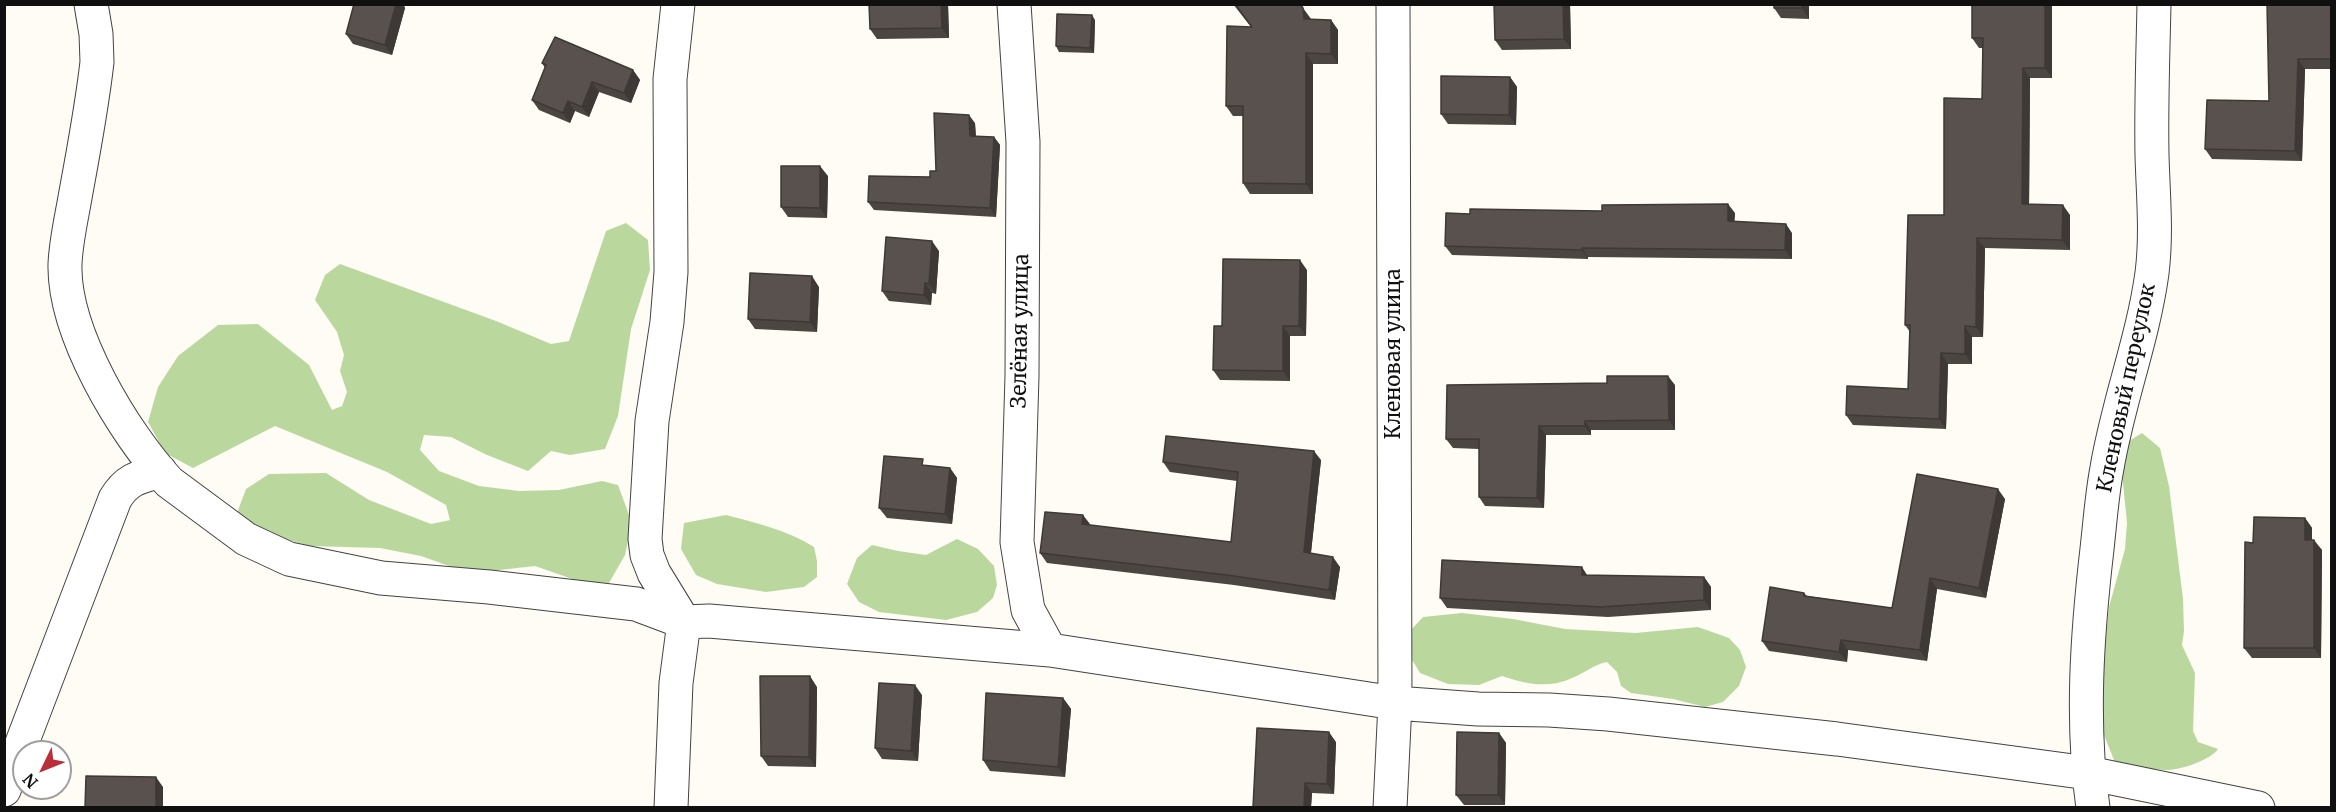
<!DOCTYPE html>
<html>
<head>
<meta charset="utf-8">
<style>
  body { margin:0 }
  #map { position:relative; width:2336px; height:812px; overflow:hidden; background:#fefcf4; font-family:Merriweather,serif }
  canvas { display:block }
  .frame { position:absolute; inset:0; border:6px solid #101010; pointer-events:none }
  .north { position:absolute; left:12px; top:740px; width:60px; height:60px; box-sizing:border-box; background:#fff; border:2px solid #9f9f9f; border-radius:50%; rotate:227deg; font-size:16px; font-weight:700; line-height:24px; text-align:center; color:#101010 }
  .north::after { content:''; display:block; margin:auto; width:21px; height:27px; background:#ba2e3a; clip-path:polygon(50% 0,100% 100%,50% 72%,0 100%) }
</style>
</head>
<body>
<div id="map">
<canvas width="2336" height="812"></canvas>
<div class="frame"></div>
<div class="north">N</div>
</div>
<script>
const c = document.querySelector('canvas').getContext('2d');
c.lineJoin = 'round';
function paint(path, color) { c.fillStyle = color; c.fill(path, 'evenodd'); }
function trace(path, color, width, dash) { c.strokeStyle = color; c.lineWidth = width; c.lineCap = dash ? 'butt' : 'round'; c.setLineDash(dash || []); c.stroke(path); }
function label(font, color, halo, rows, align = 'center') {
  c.font = font + ' Merriweather,serif'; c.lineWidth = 6; c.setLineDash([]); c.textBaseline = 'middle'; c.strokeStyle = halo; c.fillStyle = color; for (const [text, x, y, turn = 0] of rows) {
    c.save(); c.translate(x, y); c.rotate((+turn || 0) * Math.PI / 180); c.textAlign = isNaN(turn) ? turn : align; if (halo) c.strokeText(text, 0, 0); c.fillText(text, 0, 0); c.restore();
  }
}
paint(new Path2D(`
  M626 223 648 240 650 270 631 329 618 416 605 449 570 455 551 451 528 471 487 455 451 437 424 435 420 450 439 471 479 486 519 491 559 490 602 481 618 485 632 523 625 555 609 583 578 581 535 566 481 572 452 567 421 556 380 548 310 546 256 531 237 513 246 489 269 474 326 473 369 500 431 524 450 520 446 505 387 472 275 426 193 468 165 453 148 422 158 387 178 356 218 325 258 324 309 365 332 410 342 406 347 392 340 371 344 355 337 332 315 300 325 275 340 264 496 321 551 344 569 341 606 231Z
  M2142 433 2160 448 2169 486 2183 599 2184 631 2182 645 2195 673 2193 731 2198 742 2218 749C2211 760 2178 771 2165 770 2149 769 2133 766 2116 765L2102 730 2104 651 2109 607 2125 549 2127 523 2122 473 2124 444Z
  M726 515C757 523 787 530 814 547L817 561V577L804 587 766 592 717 584 696 575 681 549 684 523Z
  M957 539 978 549 994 566 997 585 993 598 977 612 946 620 879 612 859 602 847 584 857 558 872 545 898 551 926 555Z
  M1462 613 1513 619 1565 629 1636 633 1698 627 1729 638 1740 650 1746 667 1739 686 1723 702 1705 707 1673 699 1631 693 1621 686 1617 672 1607 662C1593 665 1585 673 1572 678 1548 689 1526 684 1502 676L1479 685 1448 684 1420 673 1411 658 1409 632 1423 617Z`), '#bad89e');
const minor = new Path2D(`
  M91 4 96 34 97 62C92 106 84 149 76 192 72 216 66 240 65 264 63 333 124 433 169 482L246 539 289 559 381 578 489 587 636 604 684 622 709 621 1050 650 1395 703 1478 709 1549 710 1608 714 1837 739 2088 773 2258 808
  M1014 4 1023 142 1022 376 1017 542 1028 610 1050 650
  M4 790 115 499C127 479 139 477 160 471
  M671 808 676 683 684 622 654 573 647 555 645 539 652 421 667 322 671 272 670 79 678 4
  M1390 808 1395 703 1393 4
  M2093 808C2081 722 2087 635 2097 549 2100 522 2102 494 2107 468 2118 402 2143 339 2152 273 2157 233 2153 194 2152 155 2151 105 2153 54 2154 4`);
trace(minor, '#434343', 35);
trace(minor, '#fff', 33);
paint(new Path2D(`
  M354 4H403L405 8 392 55 353 44 346 34Z
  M869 4H948L949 38 877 39 870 29Z
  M1233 4H1300L1311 20H1331L1338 30V64H1313V194H1250L1243 183V116H1233L1226 106 1251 27Z
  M1570 4 1571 49 1502 50 1495 40Z
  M1809 4V19L1781 18 1774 8Z
  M1972 4H2052V78H2030L2029 204 2070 215V250L1985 248 1983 337H1972V364H1948L1946 429 1853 425 1846 415 1908 389 1910 332 1905 325 1944 215 1982 99 1983 48H1979L1972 38Z
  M2331 4V69H2305L2302 161 2212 159 2205 149 2269 101Z
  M1095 20 1094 53 1059 52 1056 46Z
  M542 63 633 70 640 80 631 103 599 92 589 117 575 111 570 123 539 110 532 100 545 68Z
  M1510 77 1517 87 1516 125 1448 124 1441 114Z
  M975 123 976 136 994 137 1000 145 996 217 874 210 868 202 930 177 936 171Z
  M828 176 827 218 788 217 781 207Z
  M1735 213 1734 221 1792 233V259L1588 257V259L1452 255 1445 246 1470 214Z
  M939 251 936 294 932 293 931 305 889 301 882 291Z
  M1307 270 1306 336H1290V381L1220 380 1213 370 1222 326Z
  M819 287 817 332 755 329 748 319Z
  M1675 385V430H1591V435H1546L1544 508 1485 506 1479 497V449L1453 448 1446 439Z
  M1321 460 1311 553 1340 567 1335 600 1234 585 1047 563 1040 553 1090 525 1231 542 1237 481 1170 472 1163 462Z
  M927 466 950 468 957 478 952 524 887 518 879 508Z
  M2005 499 1986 598 1937 589 1927 661 1848 650 1847 662 1769 651 1762 641 1804 593 1807 596 1892 608Z
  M2305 518 2312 528V540L2322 550 2321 658H2252L2244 648 2253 543Z
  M1588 575 1704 577 1711 587V610L1608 617 1447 608 1440 598Z
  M817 687 816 767 768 766 761 756Z
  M922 695 918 761 882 759 875 748Z
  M1063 698 1071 709 1065 777 990 771 983 760Z
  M1499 733 1506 743 1505 805H1464L1456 795Z
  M1336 742 1334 794 1312 793 1311 807H1253Z`), '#4c4642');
paint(new Path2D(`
  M396 4H403L405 8 392 55 385 45Z
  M941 4H948L949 38 942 28Z
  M1563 4H1570L1571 49 1564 39Z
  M1802 4H1809V19L1802 8Z
  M2045 4H2052V78L2045 68Z
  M1303 8 1311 19V30L1304 19Z
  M1092 15 1095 20 1094 53 1090 48Z
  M1331 20 1338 30V64L1331 54Z
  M1306 53 1313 64V194L1306 184Z
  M2298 59 2305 69 2302 161 2295 151Z
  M2023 68 2030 78 2029 214 2022 204Z
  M633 70 640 80 631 103 624 93Z
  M1510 77 1517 87 1516 125 1509 115Z
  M592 82 599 92 589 117 582 107Z
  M568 101 575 111 570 123 563 113Z
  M969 115 975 123 976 144 970 136Z
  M994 137 1000 145 996 217 990 208Z
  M820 166 828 176 827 218 820 208Z
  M1728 204 1735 213 1734 230 1728 221Z
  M2063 205 2070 215V250L2062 240Z
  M1786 224 1792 233V259L1785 250Z
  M1977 238 1985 248 1983 337 1976 327Z
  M932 241 939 251 936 294 929 284Z
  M1582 248 1588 257V259L1582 250Z
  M1300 260 1307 270 1306 336 1299 326Z
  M812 276 819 287 817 332 810 322Z
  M925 283 932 293 931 305 924 295Z
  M1283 326 1290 336V381L1283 371Z
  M1965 326 1972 337V364L1965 354Z
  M1941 353 1948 364 1946 429 1939 419Z
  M1668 376 1675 385V430L1669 420Z
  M1585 421 1591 430V435L1585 426Z
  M1539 426 1546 435 1544 508 1537 498Z
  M1314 451 1321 460 1310 561 1304 552Z
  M950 468 957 478 952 524 945 514Z
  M1998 489 2005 499 1986 598 1979 588Z
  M1083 515 1090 524H1082Z
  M2305 518 2312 528V550L2305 540Z
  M2314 540 2322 550 2321 658 2314 648Z
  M1333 557 1340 567 1335 600 1329 590Z
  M1582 567 1589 578 1582 575Z
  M1704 577 1711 587V610L1704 600Z
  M1930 578 1937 589 1927 661 1920 650Z
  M1841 640 1848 650 1847 662 1839 652Z
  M810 676 817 687 816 767 809 757Z
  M915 685 922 695 918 761 911 751Z
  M1063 698 1071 709 1065 777 1058 767Z
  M1329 732 1336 742 1334 794 1327 784Z
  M1499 733 1506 743 1505 805 1498 795Z
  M156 777 163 787V807H156Z
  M1305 783 1312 793 1311 807H1304Z`), '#3e3936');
const building = new Path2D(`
  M354 4H396L385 45 346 34Z
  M869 4H941L942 28 870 29Z
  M1235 4H1300L1303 8 1304 19 1331 20V54L1306 53V184L1243 183V106H1226L1227 26 1252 27Z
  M1494 4H1563L1564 39 1495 40Z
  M1774 4H1802V8H1774Z
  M1972 4H2045V68H2023L2022 204 2063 205 2062 240 1977 238 1976 327 1965 326V354L1941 353 1939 419 1846 415 1847 386 1908 389 1910 325H1905L1908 215H1944V98L1982 99 1983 38H1972Z
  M2267 4H2331V59H2298L2295 151 2205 149 2207 100 2269 101Z
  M1057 14 1092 15 1090 48 1056 46Z
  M555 37 633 70 624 93 592 82 582 107 568 101 563 113 532 100 546 65 542 63Z
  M1441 76 1510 77 1509 115 1441 114Z
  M934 113 969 115 970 136 994 137 990 208 868 202 869 176 930 177V171H936Z
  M781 166H820V208L781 207Z
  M1728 204V221L1786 224 1785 250 1582 248V250L1445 246 1446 213 1470 214V209L1602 211V205Z
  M886 237 932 241 929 284 925 283 924 295 882 291Z
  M1223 259 1300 260 1299 326H1283V371L1213 370 1214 326H1222Z
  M750 273 812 276 810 322 748 319Z
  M1607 376H1668L1669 420 1585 421V426H1539L1537 498 1479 497V439H1446L1447 385 1607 383Z
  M1166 436 1314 451 1304 552 1333 557 1329 590 1227 575 1040 553 1045 512 1083 515 1082 524 1231 542 1238 472 1163 462Z
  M884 456 923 459 922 465 950 468 945 514 879 508Z
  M1917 474 1998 489 1979 588 1930 578 1920 650 1841 640 1839 652 1762 641 1770 587 1804 593V596L1892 608Z
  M2254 517 2305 518V540H2314V648H2244L2245 542 2253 543Z
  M1442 560 1582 567V575L1704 577V600L1601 607 1440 598Z
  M760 676H810L809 757 761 756Z
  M879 683 915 685 911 751 875 748Z
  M986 693 1063 698 1058 767 983 760Z
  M1257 728 1329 732 1327 784 1305 783 1304 807H1253Z
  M1457 732 1499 733 1498 795H1456Z
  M86 776 156 777V807H85Z`);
paint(building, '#58514d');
trace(building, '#3e3936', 1.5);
label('21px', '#101010', '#fff', [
  ["Зелёная улица",1021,331,-89],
  ["Кленовая улица",1394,354,-90],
  ["Кленовый переулок",2127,388,-78]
]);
</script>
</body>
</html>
